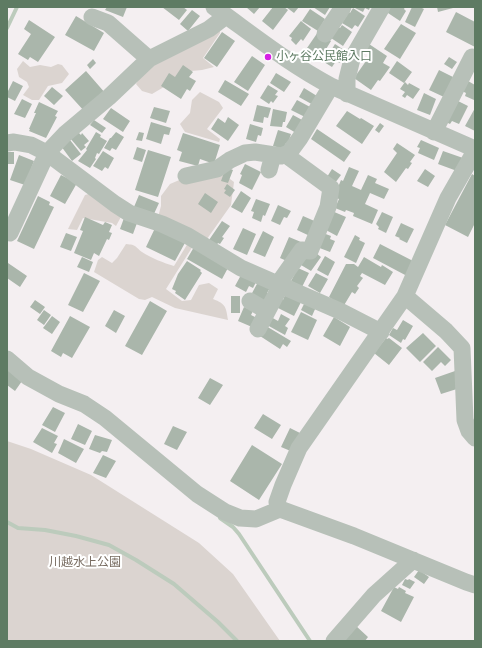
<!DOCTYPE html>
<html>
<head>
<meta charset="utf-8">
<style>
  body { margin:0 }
  #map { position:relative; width:482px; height:648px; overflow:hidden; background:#f4eff1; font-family:Poppins,sans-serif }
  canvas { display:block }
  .frame { position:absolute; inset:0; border:8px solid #5e7b63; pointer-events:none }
</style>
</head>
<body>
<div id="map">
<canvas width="482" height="648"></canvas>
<div class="frame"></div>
</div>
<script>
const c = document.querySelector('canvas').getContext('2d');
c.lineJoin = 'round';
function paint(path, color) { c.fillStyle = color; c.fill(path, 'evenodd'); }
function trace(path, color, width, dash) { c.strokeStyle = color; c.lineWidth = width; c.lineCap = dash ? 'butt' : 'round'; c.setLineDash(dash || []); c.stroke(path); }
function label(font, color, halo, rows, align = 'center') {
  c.font = font + ' Poppins,"Noto Sans JP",sans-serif'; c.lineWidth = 4; c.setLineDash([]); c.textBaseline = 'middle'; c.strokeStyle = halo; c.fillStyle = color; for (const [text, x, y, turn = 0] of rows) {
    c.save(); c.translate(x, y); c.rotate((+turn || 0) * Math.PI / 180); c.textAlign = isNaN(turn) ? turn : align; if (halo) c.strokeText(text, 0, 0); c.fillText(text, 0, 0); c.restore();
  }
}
paint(new Path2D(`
  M220 28V33L203 58 214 67 202 70 191 71 152 94 142 91 136 84C150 58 195 41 220 28Z
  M23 61 30 67 40 65 51 67 58 64 62 65 69 74 62 83 48 86 39 100H32L23 95 29 87 27 82 19 77 17 69Z
  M200 92 219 102 223 108 207 129 220 139 219 142 185 132 180 124 190 113 192 100Z
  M222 173 234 182 231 205 207 239 158 217 161 206V196L170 184 184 178Z
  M92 193 122 215 116 226 112 223 83 218 77 230 68 229 85 195Z
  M188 243 193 246 166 289 182 301 191 300 199 285 209 283 218 289 213 299C226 304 226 307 228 320L175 308 152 297 145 300 139 299 94 272 98 260 102 257 112 263 117 258 126 244C137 245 134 246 142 252 151 258 164 263 174 266Z
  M7 441 31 449 91 475 199 543 233 574 280 641H7Z`), '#dbd4d0');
trace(new Path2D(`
  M7 28 17 7
  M220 518 233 527 239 534 310 641
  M7 522 18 528 45 530 76 536 109 545 136 560 174 584 218 622 237 641`), '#bccbbc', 4);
paint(new Path2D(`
  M107 7H127L123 17 105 10Z
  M162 7H183L187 10 179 20Z
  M246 7H260L254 14Z
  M273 7H284L288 10 273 30 262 21Z
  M286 7H299L294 13Z
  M313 7H330L325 15Z
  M353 7H370L369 10 365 8 363 12Z
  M388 7H405L404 9 406 11 400 21 385 11Z
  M412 7H420L424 9 415 27 405 22Z
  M437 7H452L453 8 438 12Z
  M353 8 365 16 358 27 355 25 352 29 342 23 349 12 350 13Z
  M310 9 325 19 318 31 302 21Z
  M192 10 200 16 188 31 180 24Z
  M456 12 475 22V47L446 32Z
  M76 16 104 33 94 51 65 35Z
  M29 20 55 37 38 62 30 57 28 60 18 54 31 34 24 29Z
  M301 21 311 29 303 41 301 39 296 45 291 40 292 38 289 36Z
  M401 24 416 33 400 59 384 49Z
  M342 25 352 32 343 46 331 38 338 27 340 28Z
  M222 32 235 41 217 67 204 58Z
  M318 32 331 41 323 54 317 50 315 54 307 48Z
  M335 44 347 52 340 63 336 61 332 67 324 62Z
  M369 44 387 56 383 63 390 67 380 81 378 80 371 90 354 78 371 54 365 50Z
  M252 56 265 65 248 91 234 82Z
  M449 57 457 62 452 69 444 64Z
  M93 59 96 63 90 69 87 65Z
  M397 61 412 72 404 83 389 73Z
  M183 65 193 72 189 77 196 81 190 91 187 89 181 99 161 86 169 73 175 77Z
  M439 70 453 77 444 97 429 90Z
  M86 71 106 94 85 112 65 90Z
  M276 73 291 82 284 92 270 83Z
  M225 80 249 94 241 106 218 92Z
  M13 81 23 86 15 101 7 97V93Z
  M468 81 475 85 474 100 465 96 466 93 462 91Z
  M405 82 408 85 409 83 420 89 413 99 407 95 405 98 402 96 405 92 400 89Z
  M268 85 278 91 275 95 278 96 273 103 271 101 269 104 260 98Z
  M52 87 63 96 54 105 44 96Z
  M304 88 317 96 315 106 299 97Z
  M424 93 436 99 430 115 417 110Z
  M22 99 32 104 25 118 14 114Z
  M297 100 312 108 307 118 291 110Z
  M456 100 468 106 459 124 452 121 450 124 444 121Z
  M39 102 58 111 55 116 57 117 46 138 29 131 30 129H29L36 113H34Z
  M257 105 271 108 268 118 264 117 263 123 253 121Z
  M154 107 170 111 166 123 150 118Z
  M111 108 130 121 123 132 103 119Z
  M475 108V131L465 126Z
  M273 109 287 112 285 122H283L282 127 270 126Z
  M347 111 360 119 361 118 374 126 362 144 336 126Z
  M293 115 304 121 296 133 286 127Z
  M228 117 239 125 228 141 211 129 218 118 225 123Z
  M94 120 106 128 102 133 90 125Z
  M151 122 171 128 169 135 164 134 161 144 146 139Z
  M380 123 384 126 379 133 375 130Z
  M250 124 263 128 261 136 258 135 256 142 246 139Z
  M317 129 351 152 344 162 311 139Z
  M278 130 291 134 288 143H286L284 149 273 146Z
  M78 132 81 135 82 133 89 141 84 145 86 147 81 151 70 138Z
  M96 132 101 135 100 137 107 141 99 154 97 153 95 158 96 159 90 168 78 161 87 150 86 149Z
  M116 132 124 137 116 150 112 148 110 151 104 148 110 138H111Z
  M139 132 144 133 142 141 136 140Z
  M183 133 220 145 214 164 200 159 198 166 179 161 182 152 177 150Z
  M70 140 81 154 72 161 61 146Z
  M421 140 439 148 434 160 418 153 420 148 417 147Z
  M397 143 415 155 410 162 412 163 408 169 406 168 396 182 384 172 397 153 393 149Z
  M137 147 146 150 142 162 133 159Z
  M148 150 171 157 158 197 135 190Z
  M103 151 114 158 108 169 105 167 102 171 93 166Z
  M443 151 463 158 457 171 438 164Z
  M7 152H14V164H7Z
  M19 155 34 161 25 185 10 180Z
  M245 164 261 172 252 190 239 183 242 175 240 174Z
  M226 167 233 170 228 183 221 181Z
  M349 167 359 171 352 186 361 190 368 175 377 179 375 183 389 189 384 199 370 193 365 204 378 210 372 224 353 216 354 213 346 210 345 212 335 208 339 199 334 197 341 180 343 181Z
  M332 169 341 175 335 183 327 177Z
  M425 169 435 176 428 187 417 181Z
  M472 174 475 176V223L468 237 445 225Z
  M61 175 77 183 65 204 50 196Z
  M227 184 235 190 230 197 224 193 226 190 224 189Z
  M241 191 251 198 242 213 231 207Z
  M205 193 218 202 211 213 198 204Z
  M139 195 159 203 153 216 134 207Z
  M38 196 50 202 49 205 54 207 34 249 17 241Z
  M256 199 270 204 265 216 263 215 261 222 252 218 254 212 251 211Z
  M278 205 291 211 287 218 284 217 280 225 271 221Z
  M332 211 346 217 337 236 324 229Z
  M382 212 393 217 386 233 378 229 379 227 376 224Z
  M303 216 319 223 312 237 297 230Z
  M85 217 103 225 105 222 112 225 109 232 112 233 109 240 107 239 99 256 94 253 91 260 74 253 83 231 80 230Z
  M124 218 137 223 133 234 120 229Z
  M222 221 230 226 222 237 224 238 220 244 218 243 216 246 209 240Z
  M401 223 414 229 407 243 399 239 400 238 395 236Z
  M156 226 186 241 175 261 146 247Z
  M243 228 256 234 247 255 233 249Z
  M263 231 274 237 265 257 253 252Z
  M66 233 77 237 71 251 60 247Z
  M323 233 331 236 330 239 335 241 330 252 317 247Z
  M355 235 360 238 359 240 365 243 356 263 344 257Z
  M289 237 301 242 289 262 280 258Z
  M380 244 415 262 407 276 373 258Z
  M194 247 229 266 222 279 187 259Z
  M316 253 321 257 311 271 301 265 309 254Z
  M325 256 335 262 328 276 317 270Z
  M82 257 93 262 89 272 77 267Z
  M364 257 381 267 382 265 393 272 385 285 362 273 360 276 363 278 357 286 359 288 355 294 352 292 343 307 329 297 346 264H354L358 267Z
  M187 261 201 270 200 271 202 273 185 300 175 293 176 291 172 289 178 274Z
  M8 263 27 276 20 287 7 278Z
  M298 268 309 273 302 287 291 281Z
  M84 273 100 281 83 312 68 305Z
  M316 273 328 279 320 293 308 286Z
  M241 275 258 278 253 288 249 286 246 292 235 286Z
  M258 282 270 288 267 293 270 294 265 302 251 295Z
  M285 295 301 302 294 316 276 307 280 298 283 300Z
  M231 296H240V313H231Z
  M35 300 45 307 40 314 30 307Z
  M150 301 167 311 142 355 125 346Z
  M305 302 316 307 312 316 301 310Z
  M244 307 253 311 251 315 257 318 252 327 238 321Z
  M44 310 51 315 44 325 37 320Z
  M114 310 125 316 116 333 105 326Z
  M301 312 317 320 308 340 291 332Z
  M281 314 290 319 285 326 288 328 285 335 267 325 271 317 278 321Z
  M52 316 60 322 52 334 43 328Z
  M70 316 90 327 72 358 63 353 61 357 51 351Z
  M334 317 350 327 340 346 323 336Z
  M403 320 413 326 405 340 403 339 401 343 389 335 393 328 397 330Z
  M266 326 291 341 287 347 283 344 280 349 260 336Z
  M423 333 436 346 420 362 406 348Z
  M386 338 387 339 389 338 402 348 389 365 374 353Z
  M438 347 451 360 445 366 441 362 432 371 423 362Z
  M8 370 22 381 15 391 7 385V372Z
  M455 371 460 388 441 394 435 378Z
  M210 378 223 385 210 405 198 398Z
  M53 407 65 413 55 432 42 425Z
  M263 414 281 425 272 439 254 428Z
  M78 424 92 431 85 445 71 439Z
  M173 426 187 432 177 450 164 444Z
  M42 428 58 436 54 443 57 444 52 453 33 442Z
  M290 428 302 434 293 452 281 447Z
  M95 435 112 440 107 452 102 451 100 453 89 449Z
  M64 439 84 449 76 463 58 453Z
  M252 445 282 464 259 500 230 481Z
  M103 455 116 461 106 478 93 473Z
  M419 570 429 577 424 584 414 577Z
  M405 579 408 580 409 579 415 582 410 589 402 585Z
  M394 587 398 589 399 587 406 591 405 593 414 597 401 622 381 611Z
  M355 625 368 637 365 641H342Z`), '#aab6ab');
trace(new Path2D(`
  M214 7C252 34 289 64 331 86L475 149
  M92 17 108 23 149 59
  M325 34 343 7
  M347 94V79L352 59 382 7
  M434 132 472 57
  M7 143 14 142 31 145 47 153 115 204 129 213 162 224 188 236 241 268 342 312 381 332
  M269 170 273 155
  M186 176 217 169 230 160 245 153 255 152 281 156 289 153 300 138 331 86
  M10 233 47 153 65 134 109 97 149 59 209 29 226 16
  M278 284 302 250 310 251 328 207 331 188 290 158 289 153
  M405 296 446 331 462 348 465 420 469 431 475 438
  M250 301 267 311
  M258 329 281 285
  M7 359 28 377 59 394 84 404 105 418 197 494 225 512 240 518 256 519 280 509 277 502 283 485 299 448 405 296 448 198 475 151
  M280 509 354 536 466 582 475 585
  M334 641 374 595 413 560`), '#b7c0b8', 17);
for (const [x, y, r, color] of [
  [268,57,4,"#d61fe4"]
]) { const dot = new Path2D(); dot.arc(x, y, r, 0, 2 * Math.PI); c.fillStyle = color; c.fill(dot); trace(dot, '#fff', 1.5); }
label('12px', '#5e7b63', '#fff', [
  ["小ヶ谷公民館入口",276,57]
], 'left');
label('12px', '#786c61', '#fff', [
  ["川越水上公園",85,563]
]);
</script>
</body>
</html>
